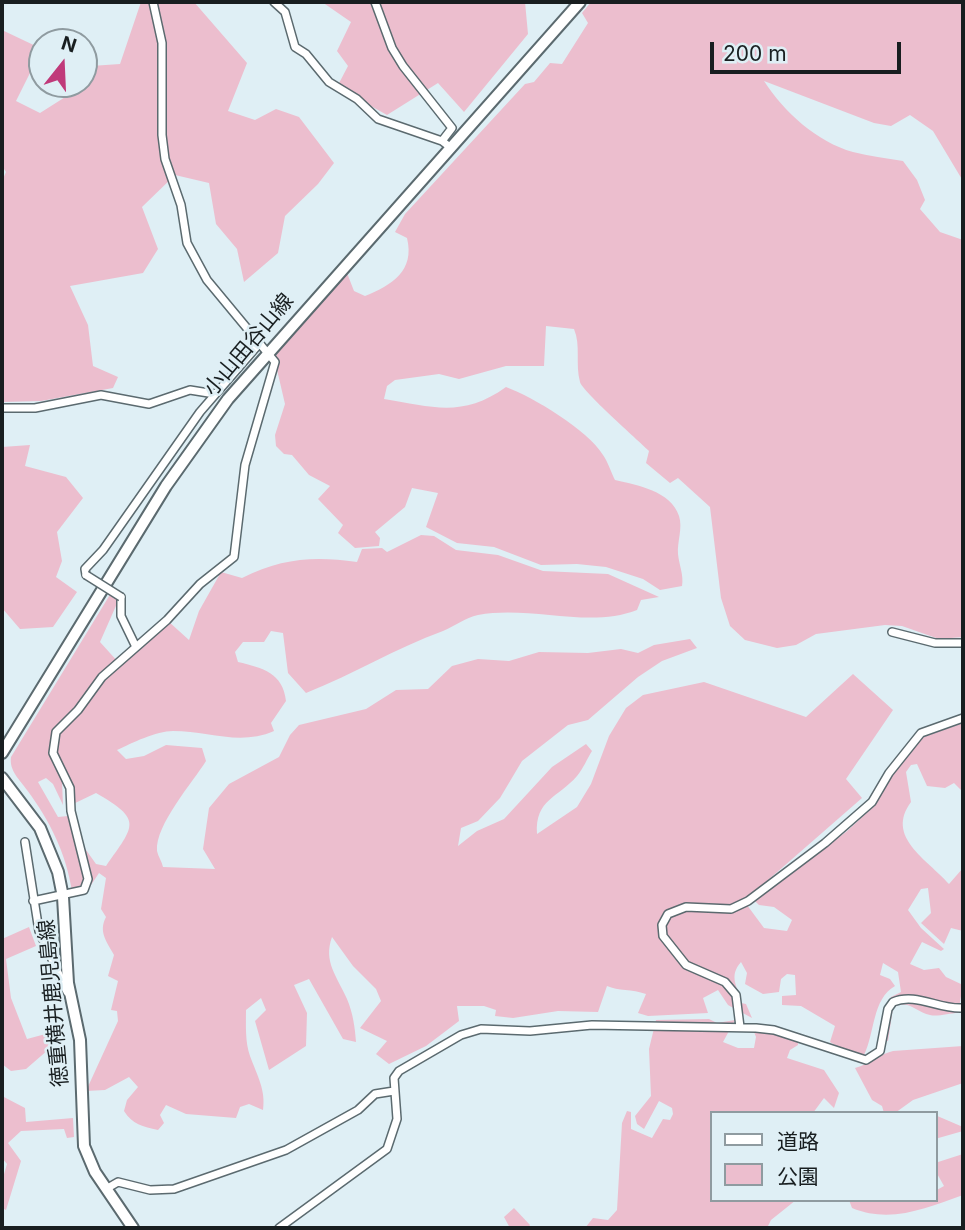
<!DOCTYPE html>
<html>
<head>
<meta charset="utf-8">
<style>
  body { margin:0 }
  #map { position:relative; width:965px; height:1230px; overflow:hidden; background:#dfeff5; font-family:Inter,"Noto Sans JP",sans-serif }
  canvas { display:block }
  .frame { position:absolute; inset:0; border:4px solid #181e20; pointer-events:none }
  .legend { position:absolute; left:710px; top:1111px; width:228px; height:91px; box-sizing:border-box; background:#dfeff5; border:2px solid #8f9ba0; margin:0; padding:9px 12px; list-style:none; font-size:21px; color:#181e20 }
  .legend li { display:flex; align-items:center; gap:14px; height:35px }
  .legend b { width:35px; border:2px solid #8f9ba0 }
  .north { position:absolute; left:28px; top:28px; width:70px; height:70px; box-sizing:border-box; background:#dfeff5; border:2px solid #8f9ba0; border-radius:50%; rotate:18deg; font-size:19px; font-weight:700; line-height:28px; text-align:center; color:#181e20 }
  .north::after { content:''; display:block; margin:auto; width:24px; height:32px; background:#c03a7a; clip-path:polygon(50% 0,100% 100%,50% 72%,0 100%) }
  .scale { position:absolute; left:710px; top:42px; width:191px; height:32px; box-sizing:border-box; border:4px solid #181e20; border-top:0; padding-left:9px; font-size:21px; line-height:24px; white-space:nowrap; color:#181e20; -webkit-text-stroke:5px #dfeff5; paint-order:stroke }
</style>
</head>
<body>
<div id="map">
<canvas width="965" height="1230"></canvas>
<div class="frame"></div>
<ul class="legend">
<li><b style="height:9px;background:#fff"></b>道路</li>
<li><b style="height:19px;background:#ecbece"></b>公園</li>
</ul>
<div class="north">N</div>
<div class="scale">200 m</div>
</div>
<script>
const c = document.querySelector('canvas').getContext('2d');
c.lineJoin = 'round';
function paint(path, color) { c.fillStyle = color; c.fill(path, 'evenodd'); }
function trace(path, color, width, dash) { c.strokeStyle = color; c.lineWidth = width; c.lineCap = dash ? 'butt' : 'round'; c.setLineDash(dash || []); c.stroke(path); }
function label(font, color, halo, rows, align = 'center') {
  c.font = font + ' Inter,"Noto Sans JP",sans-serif'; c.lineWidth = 5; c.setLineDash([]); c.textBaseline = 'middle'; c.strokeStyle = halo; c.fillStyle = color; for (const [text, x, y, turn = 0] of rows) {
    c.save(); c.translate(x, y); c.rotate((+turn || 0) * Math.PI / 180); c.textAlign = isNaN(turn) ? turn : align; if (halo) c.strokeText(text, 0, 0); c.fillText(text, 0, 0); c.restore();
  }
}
paint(new Path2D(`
  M141 2H194L247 63 228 111 255 120 276 109 299 117 334 163 318 184 285 216 278 253 244 282 237 249 216 224 209 183 175 175 142 207 158 249 143 273 70 286 88 325 93 366 118 377 113 388 41 401 2 402V181L6 172 2 166V30L42 49 16 101 40 113 70 94 78 84H84V76L91 66 120 64Z
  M322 2H525L528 34 464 112 438 83 387 115 337 87 348 66 337 51 351 22Z
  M591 2H963V181L933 131 910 115 891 126 874 123 764 81C784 112 817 142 853 152 869 156 886 158 903 161L917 180 925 200 920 209 940 232 963 240V637L939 639 902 626 885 625 816 634 796 645 777 648 745 640 730 626 721 598 710 507 678 478 670 483 646 463 649 451C638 440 582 391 580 382 575 364 581 345 574 329L546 326 544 366H506L459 379 439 374 395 380 387 386 384 399C433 407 463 418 506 387 533 397 588 430 603 455 608 462 611 472 615 480 637 485 671 491 679 516 683 528 677 542 678 554 679 565 684 575 682 586L660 590 643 579 606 567 577 564 541 565 494 547 457 543 426 527 438 493 412 488 405 507 375 532 380 538 379 546 355 548 338 533 343 525 318 499 330 486 309 475 292 455 284 454 276 446 275 435 285 404 274 357 347 273 354 291 365 296C392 285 415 271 407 238L395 232 405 214 525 84 534 82 550 63 562 64 588 23 582 13Z
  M30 445 25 466 66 477 83 498 57 532 62 561 56 577 77 592 53 627 20 629 2 608V447Z
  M421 535 434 536 456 550 498 555 543 571 608 574 659 597 641 600 637 610C589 629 530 605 478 615 465 618 455 626 443 631 396 648 354 674 306 693L288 673 283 633 271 631 264 642H243L235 652 238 662C263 668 283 673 286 701L271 723 274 731C240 746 208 731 173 731 156 731 132 743 117 750L126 759 144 756 166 745 202 748 206 761C193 782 155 825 157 851 158 856 162 862 163 867L215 869 203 849 209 808 229 784 279 757 290 735 299 725 366 709 396 690 428 689 452 666 478 659 509 661 539 652 588 653 621 649 638 653 654 645 690 639 697 648 662 661 638 677 588 720 568 725 522 761 500 798 478 821 461 828 458 846 477 831 504 819 552 767 586 744 592 751C587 759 583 769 577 776 558 798 535 799 537 834L577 807 591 784 609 736 626 708 643 695 704 682 806 717 853 674 893 710 846 779 862 798 744 901 764 928 787 931 792 920 774 907 759 905 753 899 846 832 873 807 886 779 918 739 963 723V792L954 783 945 788 927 786 917 764 911 765 906 772 911 802C885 837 927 859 949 884L963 868V931L951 928 944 944 921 923 931 913 928 888 921 889 908 910 921 928 944 949 941 951 922 942 910 964 924 970 939 968 946 977 963 985 958 1013C950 1013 937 1017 930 1015 916 1012 907 998 893 1008L888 1041 878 1039 882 1017 891 997 901 992 898 972 883 963 880 975 890 979 895 986C872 999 875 1033 864 1055L844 1050 830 1042 835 1026 801 1006 782 1005V996L796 995 795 975 787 974 781 979 779 992 763 994 745 984 747 973 741 962C728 977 738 986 741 1003L746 1004 752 1018 728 1005 718 990 703 998 708 1013 648 1016 638 1013 646 994C632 989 618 991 607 986L598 1012 558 1011 513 1018 495 1016 496 1010 484 1006H457L459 1021 426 1046 389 1064 376 1054 387 1041 360 1028 381 1001 376 989 353 966 332 937C323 962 337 976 347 999 353 1013 355 1028 356 1042L343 1039 309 979 294 985 307 1013 306 1046 269 1070 255 1021 266 1010 261 998 246 1010C246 1025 245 1042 250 1056 257 1075 266 1090 263 1110L249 1104 240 1107 236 1118 186 1114 166 1105 160 1115 164 1123 158 1130C143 1127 132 1124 124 1111L127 1100 138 1087 129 1077 105 1090 86 1091 118 1021 117 1011 111 1010 118 981 108 976 114 955C107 942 98 932 106 917L101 909 106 878 99 873 89 888 79 840 96 864 106 866C135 825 143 820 96 793L69 806 67 780 62 781 63 805 53 784 46 778 38 782 58 817 68 816 84 874 83 884 72 891C66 853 50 821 27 790 20 780 9 771 11 757L111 593 119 599 100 642 119 663 168 621 189 640 199 611 221 572 242 578C282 558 314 556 357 562L362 549 382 548 387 552Z
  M29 927 36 946 6 959 11 998 27 1039 53 1032 56 1043 26 1069 11 1071 2 1064V939Z
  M709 1019 717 1023 735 1020 723 1042 738 1048H754L756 1037 751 1024 798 1033V1045L790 1050 787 1058 824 1070 839 1093 834 1108 824 1098 813 1113H711V1200H796L771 1220 767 1228H585L593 1218 608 1220 617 1210 622 1123 627 1111 631 1112V1129L652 1138 663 1119 670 1120 673 1114 672 1108 659 1101 644 1129 637 1124 635 1116 651 1096 649 1049 656 1020Z
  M963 1046V1083L913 1100 895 1113H884L882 1106 872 1100 855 1068C870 1064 880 1054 893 1051Z
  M2 1096 25 1108 26 1122 73 1118 74 1137 67 1138 64 1129 21 1131 8 1143 21 1161 6 1210 2 1208V1181L7 1164 2 1158Z
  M935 1115 963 1127V1131L935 1139Z
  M963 1154V1195C926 1208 891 1224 852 1208L849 1200H935V1191L944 1186 935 1170V1163Z
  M514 1208 530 1225 528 1228H510L504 1217Z`), '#ecbece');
const street = new Path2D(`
  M274 2 285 12 295 47 306 54 329 82 357 99 378 119 442 141 450 147
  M375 2 392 48 403 66 452 128 442 141
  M2 408H35L101 395 149 404 190 390 215 394
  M86 575 85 569 103 550 200 412 259 344
  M121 597V616L136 647
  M892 632 935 643H963
  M25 842 39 931 67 992
  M33 901 84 890 88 879 71 811 70 788 53 753 56 732 78 710 102 677 167 620 200 584 234 557 245 465 275 362 207 280 187 243 181 205 165 159 162 135V43L153 2
  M740 1027 736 995 725 982 686 965 663 936 662 925 668 914 686 907 731 909 748 901 825 843 872 802 889 773 921 733 963 718
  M106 1189 118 1182 150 1190 174 1189 286 1150 358 1110 375 1094 394 1091
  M279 1228 387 1149 397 1119 394 1078 399 1071 461 1035 481 1029 530 1031 592 1025 756 1028 774 1030 866 1060 880 1051 888 1009 893 1002C916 992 939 1010 963 1008`);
const secondary = new Path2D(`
  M2 753 166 486 228 399 580 2
  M2 778 40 828 58 872 63 897 68 983 80 1040 84 1146 95 1172 133 1228`);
trace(street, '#5b6a6f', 10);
trace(secondary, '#5b6a6f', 14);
trace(street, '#fff', 7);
trace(secondary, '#fff', 10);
const streetBridge = new Path2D(`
  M86 575 121 597`);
trace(streetBridge, '#5b6a6f', 10, []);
trace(streetBridge, '#fff', 7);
label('21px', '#181e20', '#dfeff5', [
  ["小山田谷山線",249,345,-50],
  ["徳重横井鹿児島線",54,1003,-95]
]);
</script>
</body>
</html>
